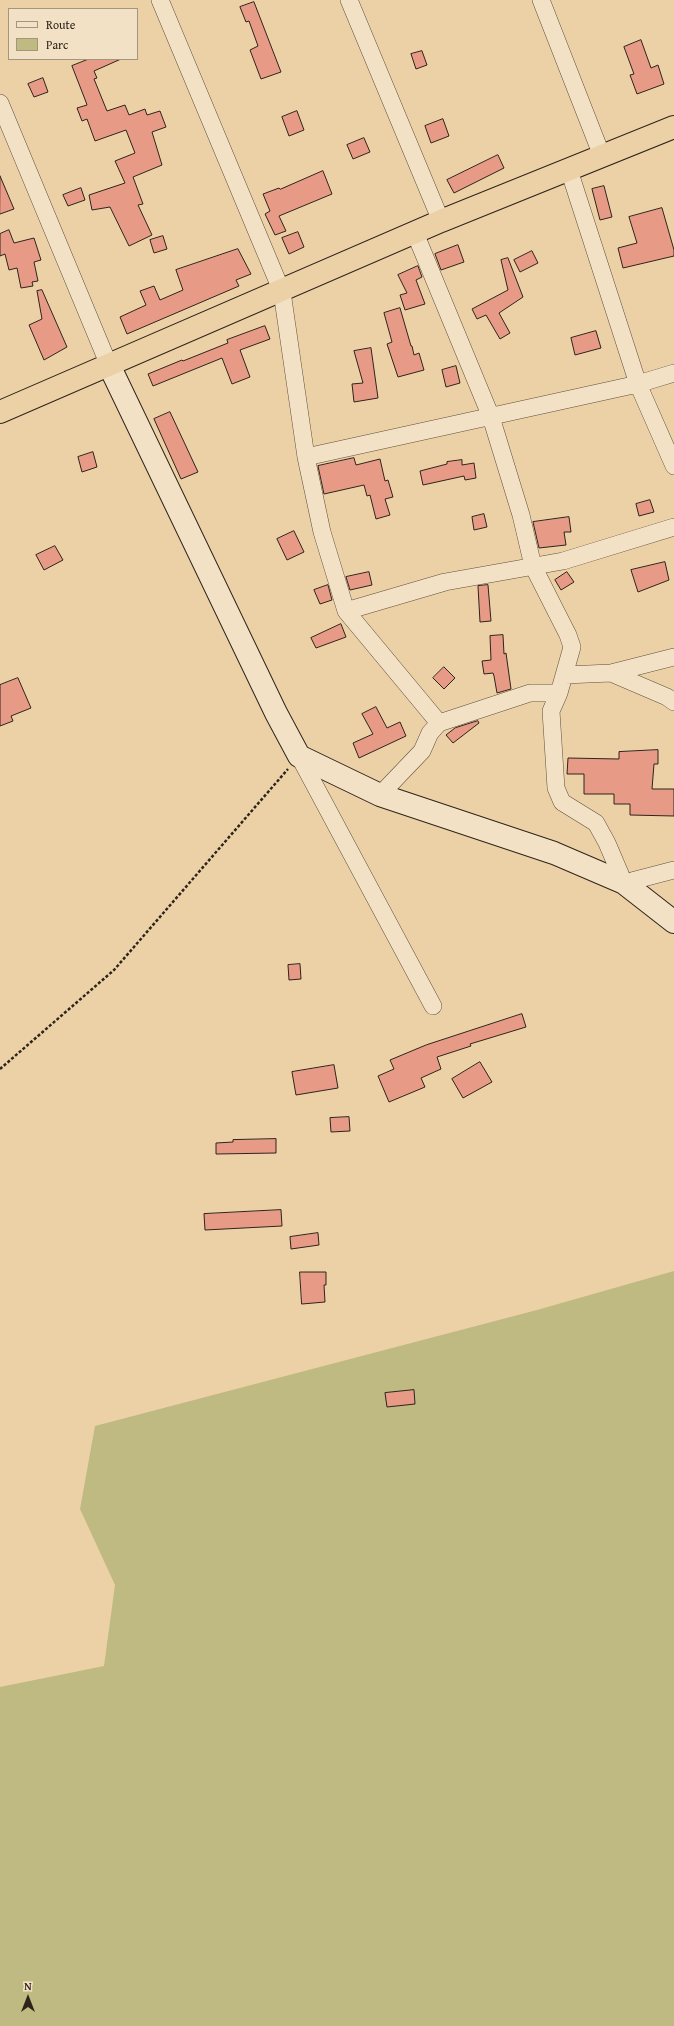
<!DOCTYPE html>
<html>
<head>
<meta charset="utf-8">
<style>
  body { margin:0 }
  #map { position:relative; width:674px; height:2026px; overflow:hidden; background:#edd1a6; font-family:"Gentium Book Plus",serif }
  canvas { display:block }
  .legend { position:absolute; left:8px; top:8px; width:130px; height:52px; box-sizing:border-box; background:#f3e1c5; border:1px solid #a49581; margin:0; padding:5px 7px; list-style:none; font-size:12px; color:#2e241b }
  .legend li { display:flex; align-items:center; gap:8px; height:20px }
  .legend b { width:20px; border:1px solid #a49581 }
  .north { position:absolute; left:8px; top:1978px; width:40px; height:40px; -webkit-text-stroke:3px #f3e1c5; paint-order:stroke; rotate:0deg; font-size:11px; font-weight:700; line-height:16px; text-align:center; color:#2e241b }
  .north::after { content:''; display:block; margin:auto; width:14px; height:18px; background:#2e241b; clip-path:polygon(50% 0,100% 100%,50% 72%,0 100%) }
</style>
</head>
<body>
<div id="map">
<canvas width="674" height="2026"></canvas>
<ul class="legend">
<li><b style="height:5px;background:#f3e1c5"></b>Route</li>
<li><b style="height:11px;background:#bfb982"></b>Parc</li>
</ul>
<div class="north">N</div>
</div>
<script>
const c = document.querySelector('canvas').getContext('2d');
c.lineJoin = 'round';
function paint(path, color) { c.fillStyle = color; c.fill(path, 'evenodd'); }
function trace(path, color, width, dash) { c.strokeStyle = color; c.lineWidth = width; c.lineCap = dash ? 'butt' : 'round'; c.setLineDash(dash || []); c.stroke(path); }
paint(new Path2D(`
  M674 1271V2026H0V1687L104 1666 115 1585 80 1509 95 1426 537 1310Z`), '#bfb982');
const building = new Path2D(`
  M254 2 281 72 261 79 250 50 258 46 249 21 246 22 240 7Z
  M641 40 651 68 658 65 664 84 637 94 630 75 634 74 624 47Z
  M422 51 427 65 416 69 411 54Z
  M89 59H121L94 71 97 78 94 79 107 111 125 105 129 115 145 109 147 115 160 111 166 127 152 132 162 165 133 177 143 204 138 205 152 235 129 246 110 207 92 210 89 195 125 183 115 161 135 153 126 130 95 141 87 119 82 121 77 108 87 105 86 102 72 66Z
  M43 78 48 92 34 97 28 84Z
  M297 111 304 130 289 136 282 117Z
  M443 119 449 136 431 143 425 126Z
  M364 138 370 152 353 159 347 145Z
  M498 155 504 168 454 193 447 180Z
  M323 171 332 194 279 216 286 231 275 235 265 214 270 211 263 194 279 188 280 189Z
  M0 176 14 209 0 214Z
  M604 186 612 217 600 220 592 189Z
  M81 188 85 200 68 206 63 195Z
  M662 208 674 250V256L623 268 618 248 637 243 629 217Z
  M9 230 14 243 34 238 41 260 34 262 38 281 32 282 33 286 21 288 17 268 9 270 5 254 0 256V234Z
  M298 232 304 247 289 254 282 238Z
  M163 236 167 249 154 253 150 240Z
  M458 245 464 262 441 270 435 254Z
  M238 249 251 274 236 280 239 286 127 334 120 317 146 305 140 291 154 286 160 300 183 290 176 270Z
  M532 251 538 263 520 272 514 260Z
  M508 258 523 297 499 313 510 333 500 339 486 315 477 319 472 309 508 290 501 260Z
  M418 266 422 277 416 280 425 304 405 310 400 295 407 293 398 275Z
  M42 290 67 347 44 360 29 325 42 319 37 291Z
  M400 308 411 346H412L414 355 419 353 424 370 398 377 387 344 392 342 384 313Z
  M265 326 270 339 240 350 250 377 232 384 222 358 153 386 148 374 182 360 183 361 228 343 227 340Z
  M596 331 601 348 575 355 571 338Z
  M371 348 378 398 354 402 352 384 363 383 354 351Z
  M456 366 460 383 446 387 442 370Z
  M170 412 198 472 181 479 154 419Z
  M93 452 97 467 82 472 78 457Z
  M354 458 356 465 380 459 385 481 388 480 393 497 385 499 390 515 376 519 370 495 367 496 364 485 324 494 318 466Z
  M462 460V465L474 463 476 478 465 480 464 476 423 485 420 471 447 464V462Z
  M650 500 654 512 639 516 636 504Z
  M484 514 487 527 474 530 472 517Z
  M569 517 571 532H564L566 545 539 548 533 522Z
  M294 531 304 552 287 560 277 539Z
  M55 546 63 560 44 570 36 555Z
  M665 562 669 580 638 592 631 570Z
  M369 572 372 585 350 590 346 577Z
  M567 572 574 582 561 590 555 580Z
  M328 585 332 600 320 604 314 590Z
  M488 585 491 621 480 622 478 586Z
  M341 624 346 637 316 648 311 638Z
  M503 635 504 654 506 653 511 689 497 693 494 676 493 673 484 674 482 661 491 660 490 636Z
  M444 667 455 678 444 689 433 678Z
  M18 678 31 708 11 716 13 721 0 726V685Z
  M376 707 387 728 400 722 406 736 359 758 353 743 373 734 362 714Z
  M478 721 479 723 453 743 446 735 455 728Z
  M658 750V764H654L652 789H674V816L630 815V804H614V794H584V774H567L568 758 619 759V752Z
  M300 964 301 979 289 980 288 965Z
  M522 1014 526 1027 470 1044 471 1046 437 1057 441 1069 421 1078 425 1087 389 1102 378 1076 394 1069 390 1060 426 1045Z
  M480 1062 492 1082 463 1098 452 1079Z
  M334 1065 338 1088 296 1095 292 1072Z
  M349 1117 350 1131 331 1132 330 1118Z
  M276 1139V1153L216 1154V1143L233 1142V1140Z
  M281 1210 282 1226 205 1230 204 1214Z
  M318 1233 319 1245 291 1249 290 1237Z
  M300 1272H326V1285H324L325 1302 302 1304Z
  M414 1390 415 1404 387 1407 385 1393Z`);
paint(building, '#e79a86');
trace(building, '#2e241b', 1);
const street = new Path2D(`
  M160 0 282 292 306 457 322 532 346 611 439 723
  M349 0 441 221
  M541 0 602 156
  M0 103 108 363
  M569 170 638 384 674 466
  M415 233 491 417 521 515 533 566 568 635 572 647 559 693 551 711 556 788 562 802 596 823 607 843 624 883 674 870
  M306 457 638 384 674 373
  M346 611 445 582 563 561 674 527
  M611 673 667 697 674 702
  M565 675 611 673 674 657
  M299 756 433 1006
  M380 795 422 751 430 733 439 723 530 693H559`);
const secondary = new Path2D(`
  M108 363 276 713 299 756 380 795 554 853 624 883 674 922`);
const highway = new Path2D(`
  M0 412 441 221 674 127`);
trace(street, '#5e4f3e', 18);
trace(secondary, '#2e241b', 24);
trace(highway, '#2e241b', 24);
trace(new Path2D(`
  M0 1069 114 970 288 769`), '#2e241b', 2.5, [3, 2]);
trace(street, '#f3e1c5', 17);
trace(secondary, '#f3e1c5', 22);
trace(highway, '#edd1a6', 22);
</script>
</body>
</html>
